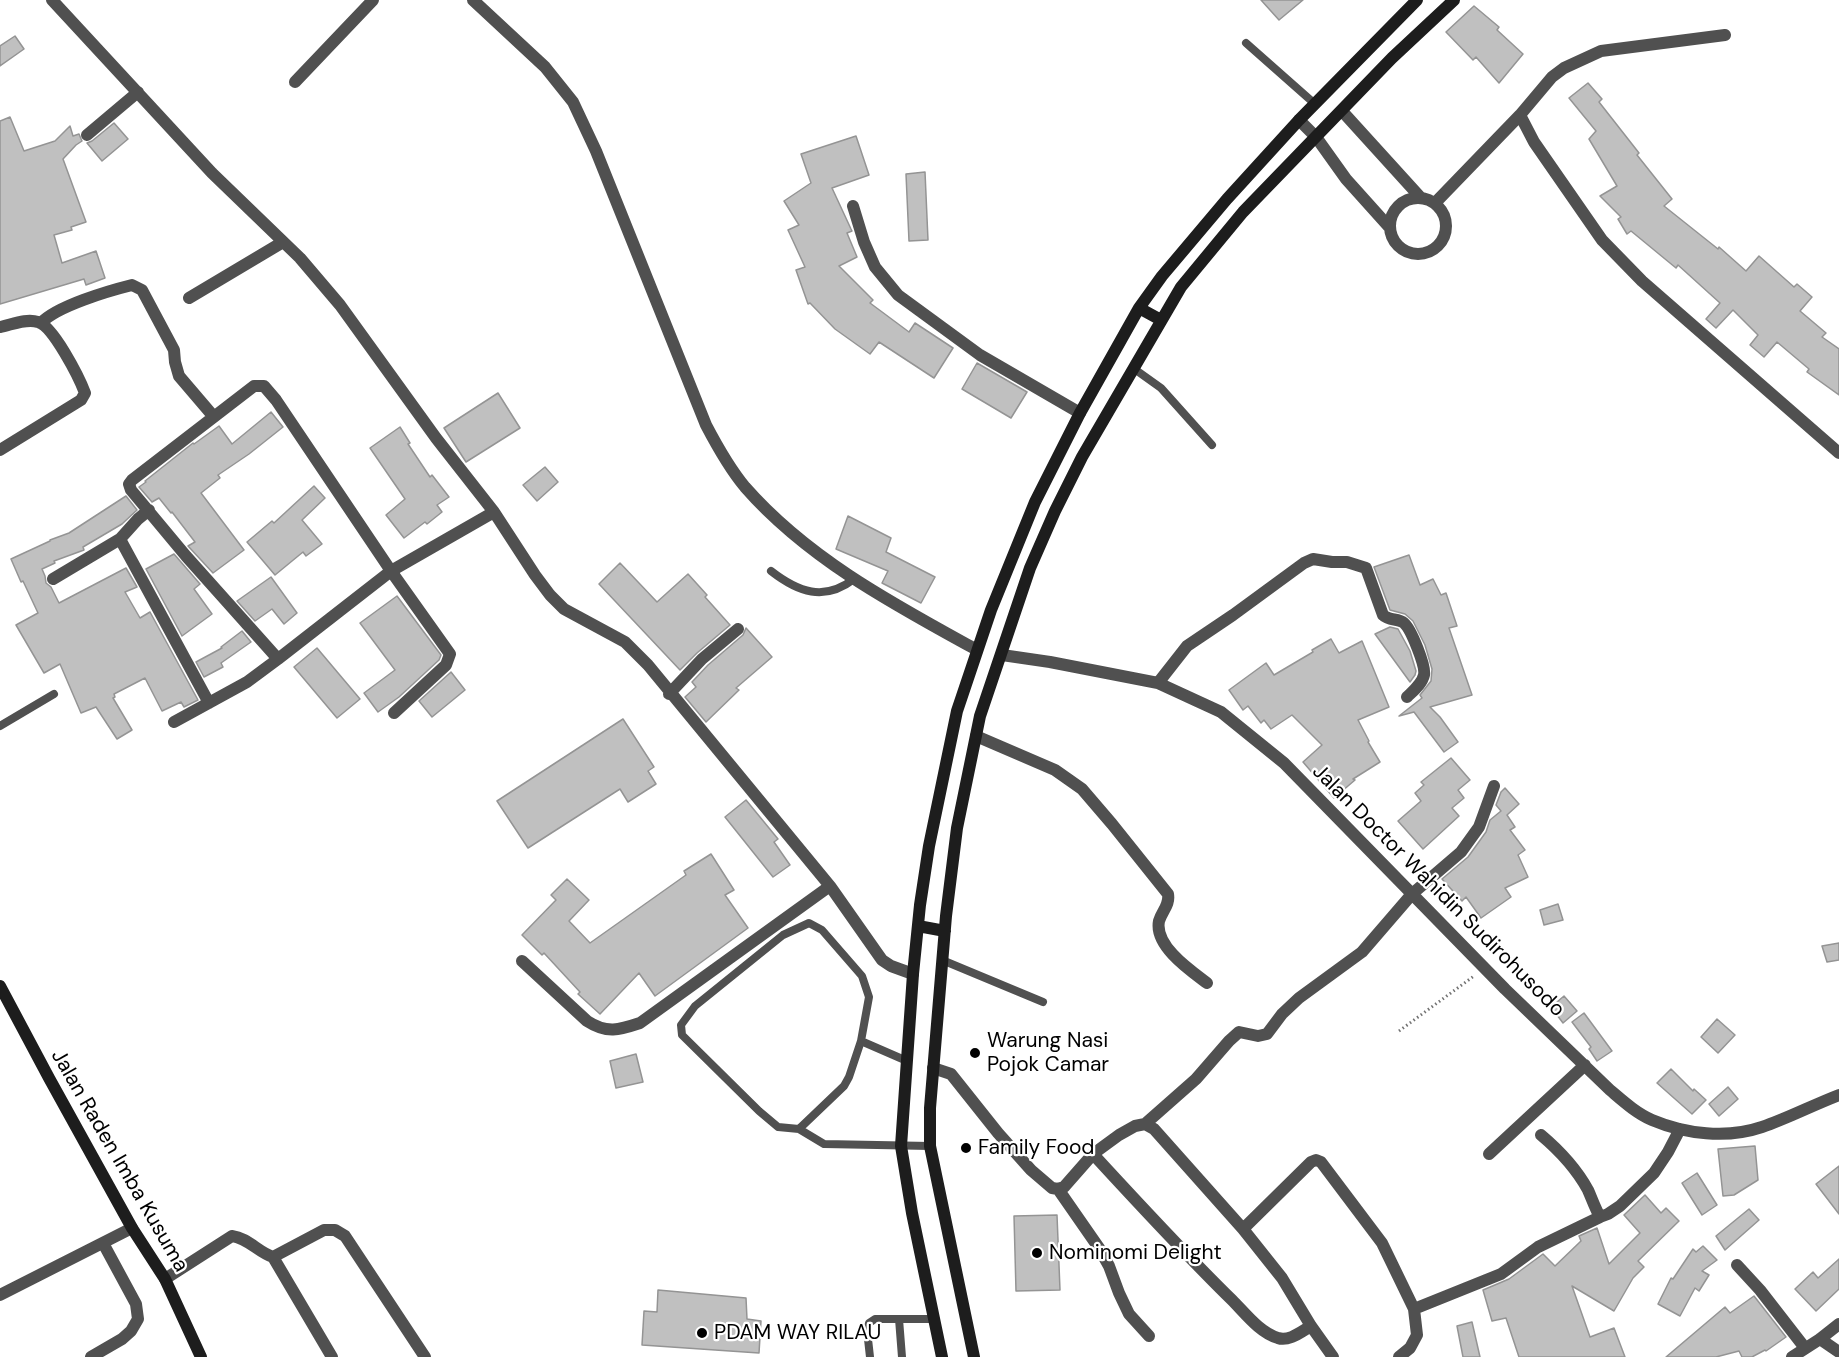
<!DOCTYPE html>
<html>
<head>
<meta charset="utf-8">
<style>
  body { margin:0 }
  canvas { display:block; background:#fff }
</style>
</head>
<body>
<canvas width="1839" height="1357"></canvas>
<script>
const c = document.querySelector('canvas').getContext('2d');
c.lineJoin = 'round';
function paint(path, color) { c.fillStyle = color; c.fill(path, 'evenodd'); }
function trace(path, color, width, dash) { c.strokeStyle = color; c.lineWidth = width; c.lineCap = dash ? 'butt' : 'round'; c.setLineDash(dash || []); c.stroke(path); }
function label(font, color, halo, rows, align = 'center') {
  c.font = font + ' "DM Sans",sans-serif'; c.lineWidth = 4.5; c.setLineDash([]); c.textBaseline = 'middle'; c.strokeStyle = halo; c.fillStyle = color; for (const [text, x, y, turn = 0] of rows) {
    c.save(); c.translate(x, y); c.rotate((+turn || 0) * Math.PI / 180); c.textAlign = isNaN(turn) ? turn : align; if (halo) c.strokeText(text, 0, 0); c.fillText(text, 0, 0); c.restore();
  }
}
const building = new Path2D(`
  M1261 0H1303L1279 20Z
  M1474 6 1499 27 1497 30 1523 54 1499 83 1476 57 1473 60 1446 32Z
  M15 36 24 49 0 66V46Z
  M1588 83 1602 99 1599 102 1639 153 1637 155 1672 199 1664 206 1718 249 1719 247 1746 271 1759 256 1794 287 1797 284 1812 297 1800 311 1826 333 1822 337 1839 349V395L1807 372 1809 369 1777 342 1764 357 1750 345 1758 335 1733 310 1716 328 1706 319 1720 303 1678 265 1676 268 1631 231 1627 234 1618 219 1621 217 1600 196 1617 186 1589 139 1596 131 1569 98Z
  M10 117 24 151 55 141 70 126 73 136 79 134 82 141 76 145 63 159 86 222 71 227 72 230 54 235 62 263 96 251 105 278 86 285 84 279 0 304V121Z
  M114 123 128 139 102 161 87 143 92 141Z
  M856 136 869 175 832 188 851 229 852 231 847 233 857 257 839 266 873 300 870 303 909 332 915 323 953 348 934 378 879 342 870 354 835 329 810 303 808 304 796 270 805 267 788 230 799 225 784 201 811 183 801 154Z
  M925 172 928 240 909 241 906 174Z
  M977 363 1027 392 1011 418 962 389Z
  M498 393 520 428 466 462 444 428Z
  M271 412 283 427 249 454 218 475 220 478 201 493 244 550 213 573 188 546 195 542 172 512 171 513 159 498 152 502 139 487 146 482 145 481 193 443 194 444 219 426 232 444Z
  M400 427 410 443 408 444 430 477 432 475 449 497 437 505 442 512 427 524 425 522 404 538 386 515 405 499 370 448Z
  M545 467 558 482 537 501 523 485Z
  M314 486 325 498 302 520 322 544 306 556 303 552 275 575 247 542 272 521 274 523Z
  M126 496 137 510 122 524 83 547 84 550 54 561 55 563 42 569 45 576 46 583 51 587 59 603 126 568 137 587 125 592 140 618 150 612 198 700 184 707 181 702 162 711 145 678 114 694 115 697 113 698 132 730 117 739 96 707 81 713 60 664 44 673 16 625 38 613 23 581 21 582 11 559 50 541V540L69 533Z
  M848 516 891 538 886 552 935 577 921 603 882 583 888 571 836 549Z
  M174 554 200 584 194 589 212 614 182 636 146 569Z
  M1409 555 1420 585 1433 579 1441 595 1446 593 1457 626 1449 628 1472 695 1430 707 1440 717 1458 742 1444 752 1414 712 1399 716 1422 698 1420 695 1431 681 1432 669 1425 645 1413 621 1405 614 1390 610 1374 567Z
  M620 563 657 602 688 574 707 595 705 597 730 625 697 653 680 670 599 584Z
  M271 577 297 613 284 624 272 609 255 621 237 601Z
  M397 596 441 655 439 660 399 697 378 712 364 693 395 670 360 623Z
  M1390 627 1398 629 1410 651 1416 671 1415 675 1410 682 1375 634Z
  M746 628 772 657 736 688 739 690 706 722 685 697 696 687 692 682 708 665 743 635Z
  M242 631 251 642 221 663 223 667 204 677 196 662 222 648 221 647Z
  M1331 639 1339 653 1362 641 1389 707 1358 720 1369 741 1368 742 1380 762 1353 779 1355 780 1334 798 1303 762 1322 745 1292 715 1271 729 1264 720 1261 723 1248 706 1243 710 1229 690 1266 663 1274 675 1313 652 1312 650Z
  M317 648 360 699 337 718 294 667Z
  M451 672 465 690 432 717 419 701Z
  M623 719 654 767 648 771 656 784 628 802 620 789 528 848 497 801Z
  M1451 758 1470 780 1458 790 1464 798 1452 808 1459 816 1423 849 1398 821 1421 801 1415 793 1424 785 1421 782Z
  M1505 788 1519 804 1507 815 1515 827 1510 830 1525 850 1518 855 1528 877 1505 888 1511 897 1481 918 1466 897 1462 901 1442 879 1468 857 1486 832 1490 820 1501 811 1496 805 1501 792Z
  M746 800 778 839 774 842 790 865 773 877 725 817Z
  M711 854 734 890 725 895 748 928 655 996 639 973 600 1014 578 994 580 992 544 953 542 955 522 935 556 900 551 895 567 879 589 900 569 921 590 943 686 875 684 871Z
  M1558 904 1563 920 1544 925 1540 910Z
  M1839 943V960L1827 962 1822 946Z
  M1564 996 1577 1011 1563 1023 1551 1007Z
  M1584 1013 1612 1051 1597 1061 1589 1049 1591 1047 1572 1022Z
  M1717 1019 1735 1035 1718 1053 1701 1037Z
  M636 1054 643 1082 616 1088 610 1061Z
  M1671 1069 1693 1091 1694 1089 1706 1100 1692 1114 1657 1083Z
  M1728 1087 1738 1099 1719 1116 1709 1104Z
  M1755 1146 1758 1180 1734 1195 1723 1196 1718 1149Z
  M1839 1166V1214L1816 1184Z
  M1697 1173 1717 1205 1702 1215 1682 1183Z
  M1645 1195 1661 1213 1666 1208 1679 1221 1638 1261 1644 1267 1633 1278 1614 1311 1572 1286 1590 1337 1614 1328 1625 1357H1519L1506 1318 1492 1321 1483 1290 1509 1279 1543 1254 1555 1266 1581 1241 1579 1236 1597 1228 1609 1264 1640 1233 1624 1215Z
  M1749 1209 1759 1220 1725 1250 1716 1236Z
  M1057 1215 1060 1290 1016 1291 1014 1216Z
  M1703 1246 1717 1260 1702 1271 1709 1275 1699 1291 1695 1288 1680 1316 1658 1304 1671 1278 1673 1279 1693 1249 1696 1252Z
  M1839 1259V1289L1816 1311 1795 1289 1813 1272 1818 1278Z
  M658 1290 746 1298 747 1319 761 1321 759 1353 642 1345 644 1311 657 1312Z
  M1754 1296 1786 1337 1766 1351 1765 1350 1752 1357H1742L1739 1351 1716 1357H1666L1725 1307 1730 1313Z
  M1472 1322 1480 1357H1463L1457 1326Z`);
paint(building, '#c0c0c0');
trace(building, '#949494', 1.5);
trace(new Path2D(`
  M1399 1031 1474 976`), '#727272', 3, [1.5, 3]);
trace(new Path2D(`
  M1246 43 1315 104
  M1133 368 1161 388 1212 445
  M771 571C798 592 824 602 854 579
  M0 726 54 694
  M809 923 822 930 862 976 869 997 861 1041 849 1077 844 1086 799 1129 778 1127 759 1111 682 1035 681 1025 695 1006 783 935Z
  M942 960 1043 1002
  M861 1041 907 1061
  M799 1129 824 1144 930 1146
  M899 1319 902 1357
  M870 1357 867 1330 869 1323 875 1319H934`), '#505050', 8);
trace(new Path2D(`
  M52 0 212 173 300 258 340 305 436 438 494 512 535 575 550 595 564 609 625 642 648 665 830 886 882 960 891 966 913 974
  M473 0 545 67 573 102 596 151 706 425C717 446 730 469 745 487 808 559 895 605 977 650
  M295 82 373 0
  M1342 111 1421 198
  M1520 115 1534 142 1602 240 1642 281 1839 453
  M1299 120 1316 137 1346 179 1390 228
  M87 135 138 92
  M1390 226a28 28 0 1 1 56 0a28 28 0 1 1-56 0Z
  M1435 203 1520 115 1552 77 1564 68 1601 51 1725 35
  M853 206 864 242 875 267 898 295 980 355 1080 413
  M189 298 283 242
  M41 323C57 306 108 291 132 285L142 290 174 350 175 362 179 376 214 417
  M0 327C11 325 26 318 38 322 53 326 79 377 85 393L81 400 0 450
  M149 510 138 519 120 539 209 703
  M53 579 120 539
  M1002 655 1050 662 1158 683 1221 712 1284 763 1505 989 1610 1090C1623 1101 1636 1113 1652 1120 1685 1134 1727 1139 1762 1127 1788 1118 1813 1105 1839 1095
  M1158 683 1187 646 1233 615 1304 563 1313 559 1332 562H1347L1366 568 1383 615C1389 621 1398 618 1404 623 1411 629 1426 666 1424 675 1422 684 1413 691 1407 697
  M669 694 702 659 738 629
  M394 713 446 665 450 654 391 571 276 400 264 386H254L132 480 129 484 131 490 186 556 278 659 391 571 494 512
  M174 722 247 682 278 659
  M976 736 1055 770 1082 789 1112 824 1168 894C1170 905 1162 911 1159 921 1154 946 1191 971 1207 983
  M522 961 587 1021C607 1034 619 1030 640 1023L830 886
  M933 1068 951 1074 998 1133 1031 1170 1052 1188 1058 1189 1064 1187 1093 1154 1119 1135 1135 1126 1145 1124 1154 1129 1243 1229 1282 1278 1311 1326 1333 1357
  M1145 1124 1196 1079 1229 1041 1239 1032 1258 1036 1267 1034 1282 1014 1299 998 1362 952 1412 894 1461 852 1479 827 1494 786
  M1541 1135C1560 1151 1576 1168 1588 1190 1592 1199 1595 1208 1600 1217L1608 1214 1620 1206 1654 1173 1668 1152 1680 1129
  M1093 1154C1139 1204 1184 1253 1232 1300 1245 1313 1260 1333 1278 1338 1289 1342 1302 1331 1311 1326
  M1489 1154 1585 1065
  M1058 1189 1099 1248 1109 1266 1119 1293 1129 1314 1149 1336
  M1243 1229 1311 1162 1316 1160 1321 1162 1382 1243 1414 1309 1417 1335 1410 1348 1399 1357
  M273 1257 332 1357
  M1737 1265 1760 1290 1805 1348
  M165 1279 232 1236C248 1238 258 1252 273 1257L324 1230H335L345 1236 425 1357
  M0 1295 132 1228
  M1414 1309 1501 1274 1538 1247 1600 1217
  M1820 1339 1839 1352
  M91 1357 122 1339 131 1331 138 1319 136 1304 103 1243
  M1792 1357 1820 1339 1839 1324`), '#505050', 12);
trace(new Path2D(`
  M1139 308 1161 320
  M918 926 945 931
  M0 986 49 1078 132 1228 165 1279 201 1357
  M942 1357 912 1213 901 1146 913 974 920 905 929 846 957 711 991 610 1035 502 1080 413 1139 308 1162 276 1227 199 1299 120 1417 0
  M974 1357 930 1146V1108L946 916 957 828 980 716 1030 568 1055 511 1082 457 1181 287 1243 212 1392 58 1454 0`), '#1d1d1d', 12);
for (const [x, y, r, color] of [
  [975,1053,6,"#000"],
  [966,1148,6,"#000"],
  [1037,1253,6,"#000"],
  [702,1333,6,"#000"]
]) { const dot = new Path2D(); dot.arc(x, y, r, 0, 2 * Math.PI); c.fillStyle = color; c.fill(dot); trace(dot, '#fff', 2); }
label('21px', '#000', '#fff', [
  ["Jalan Doctor Wahidin Sudirohusodo",1438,891,45],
  ["Jalan Raden Imba Kusuma",119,1161,60]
]);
label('21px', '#000', '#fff', [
  ["Warung Nasi",987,1041],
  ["Pojok Camar",987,1065],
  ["Family Food",978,1148],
  ["Nominomi Delight",1049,1253],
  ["PDAM WAY RILAU",714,1333]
], 'left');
</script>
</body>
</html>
